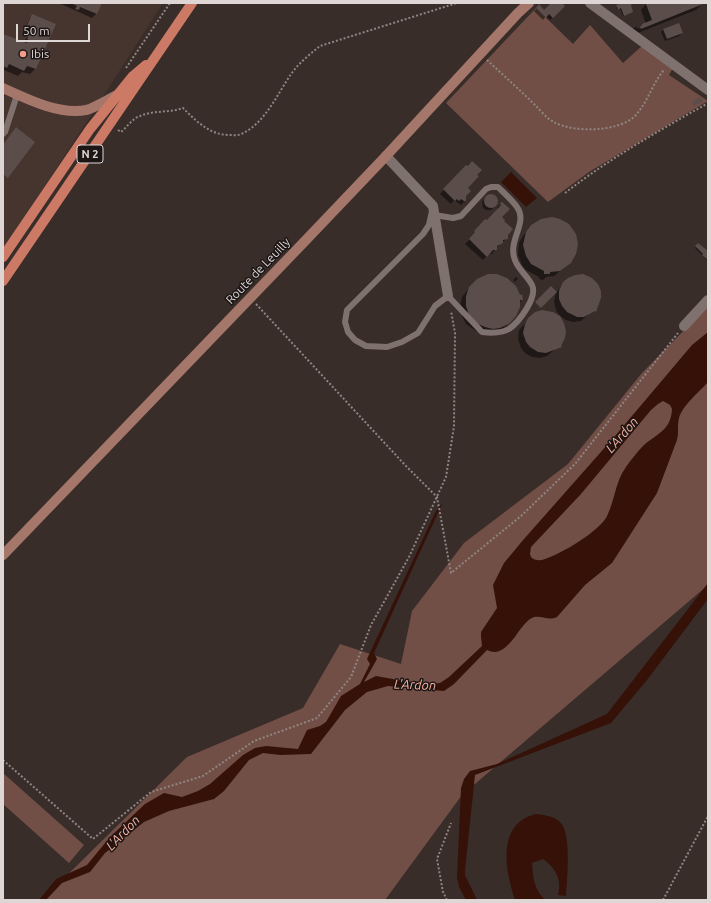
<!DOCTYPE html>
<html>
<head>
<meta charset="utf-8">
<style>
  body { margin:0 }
  #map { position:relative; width:711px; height:903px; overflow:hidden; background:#392d2a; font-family:Ubuntu,sans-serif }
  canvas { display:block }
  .frame { position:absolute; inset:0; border:4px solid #ded6d4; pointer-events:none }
  .scale { position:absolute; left:16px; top:24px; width:74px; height:18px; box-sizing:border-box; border:2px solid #ded6d4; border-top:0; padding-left:5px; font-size:12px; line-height:14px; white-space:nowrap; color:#ded6d4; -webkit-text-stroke:3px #1c1716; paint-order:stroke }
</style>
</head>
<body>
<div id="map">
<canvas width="711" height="903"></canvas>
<div class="frame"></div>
<div class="scale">50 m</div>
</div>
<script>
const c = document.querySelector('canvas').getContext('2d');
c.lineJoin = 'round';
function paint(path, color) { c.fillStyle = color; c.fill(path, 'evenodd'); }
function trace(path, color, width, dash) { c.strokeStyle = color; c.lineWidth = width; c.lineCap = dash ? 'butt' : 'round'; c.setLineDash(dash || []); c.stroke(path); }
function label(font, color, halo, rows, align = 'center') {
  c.font = font + ' Ubuntu,sans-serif'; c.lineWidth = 3; c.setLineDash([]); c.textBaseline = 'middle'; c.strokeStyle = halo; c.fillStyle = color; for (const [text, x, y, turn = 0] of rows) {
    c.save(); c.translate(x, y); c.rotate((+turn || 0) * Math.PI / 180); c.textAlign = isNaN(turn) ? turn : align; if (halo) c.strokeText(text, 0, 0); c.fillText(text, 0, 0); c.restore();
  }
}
paint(new Path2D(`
  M3 3H163L92 114 3 250Z`), '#46342f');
paint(new Path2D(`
  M536 8 573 44 590 25 623 63 643 45 673 68 669 75 708 101 589 172 548 202 446 103Z
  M708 306V585L462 795 385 900H42L187 757 303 708 340 644 401 664 412 611 464 543 568 464 642 373Z
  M3 773 84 845 69 863 3 804Z`), '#724f46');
paint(new Path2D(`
  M511 172 537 198 526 207 501 182Z
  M708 332V382C700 391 682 406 679 418 677 426 679 432 677 440L657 493 612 563 585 585 557 617C547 622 539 613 530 619 517 628 507 660 487 650L454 684 444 691 388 686 367 692 345 710 311 754 280 755 263 753 249 760 224 791 214 799 169 811 144 822 105 853 90 872 62 883 46 900H39L56 879 87 865 110 837 145 804 164 793 182 797 198 791 210 784 243 755 255 748 266 746 298 749 307 730 320 726 326 722 341 696 360 684 370 664 367 659 435 513 438 508 442 504 374 653 377 659 364 682 376 676 426 685 440 683 449 677 482 646 481 637V632L497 608 493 585 504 563 524 539 615 436 692 345ZM663 401 670 405 672 409C671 431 656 434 643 446 637 452 631 460 626 467 615 482 615 500 607 516 600 531 561 554 545 559 540 561 535 561 531 557L530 554 531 547 581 494 651 410 658 404Z
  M708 583V599L647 680 611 723 475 775 465 870V875L477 900H466L459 887 457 877 461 788 464 779 470 771 497 764 607 714Z
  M536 814C545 815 553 816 560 822 572 833 567 880 566 896L558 895C562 880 556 868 543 859L532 863C533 878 534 889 545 900H515C507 875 497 834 525 818 528 816 533 815 536 814Z`), '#351108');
paint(new Path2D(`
  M59 3H101L96 14 92 18Z
  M552 3H561L563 6 550 20 546 16 543 20 534 11 539 6 544 11Z
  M622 3H634L630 5 631 12 623 16 620 9 617 10 616 7Z
  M650 3H701L702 4 696 10 635 34 632 29 633 28 637 27 638 29 646 24 641 10 646 4Z
  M33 15 54 25 35 69 30 74 22 72 18 76 4 70 3 71V35L23 43 29 34 24 31 30 18Z
  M664 29 682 33 679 36 665 41 661 32Z
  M466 166 460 194 464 197 465 201 461 205 454 200 451 204 440 194Z
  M488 195H493L496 198V204L491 210H486L483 208 482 202Z
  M502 203 501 217 507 235 506 239 496 248 492 254H488L483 260 465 244 476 233 475 231 473 233 481 224 487 222 498 210 497 208Z
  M535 223 571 262 554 276 546 277 543 280 539 279V277L526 270 522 265 518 255 519 243 523 236Z
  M698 244 708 252V261L695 248Z
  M516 277 518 278 515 282 513 280Z
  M566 281 595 309 581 321 573 322 566 320 559 315 556 310 554 301 556 293Z
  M473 283 522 300 519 303 509 322 503 328 496 332 487 334 476 331 466 324 462 316 460 307 462 297Z
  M529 319 560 345 547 356 540 358 532 357 525 353 521 348 518 339 519 330Z`), '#0007');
paint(new Path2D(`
  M71 3H102L97 14 80 7 79 10 75 9 77 6Z
  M551 3H562L565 6 553 18 549 14 546 18 536 8 539 4 544 10Z
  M618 3H634L631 5 633 12 624 16 621 8 618 10 616 5 619 4Z
  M647 3H702L703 4 641 29 640 27 642 25V24L652 20 646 4Z
  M32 14 56 24 36 69 27 66 24 71 9 64 7 68 3 66V34L27 43 28 39H27L30 30 26 28Z
  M679 23 683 33 667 39 663 29Z
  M700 97 703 101 694 106 692 102Z
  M16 127 35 142 8 178 3 174V145Z
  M472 161 482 170 477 175 479 176 468 188 471 191 466 196V201H464L461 199 459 201 457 199 455 201 443 189 466 165 468 166Z
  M484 201a7 7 0 1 1 14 0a7 7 0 1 1-14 0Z
  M502 202 510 209 502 217 505 220 504 221 513 229 508 235V239L503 240V243L497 246V250H493L487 257 469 239 475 232 474 231 485 219 487 220 501 205 500 203Z
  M552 217 560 219 569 224 576 234 578 244 576 254 571 263 560 271 550 272V274H544V271L531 264 526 256 523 245 526 232 531 225 541 219Z
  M698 243 708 251V260L702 255 703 254 695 246Z
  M488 274H497L507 278 516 286 520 295 522 294 523 300H520V307L516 316 510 323 500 328 493 329 485 327 478 324 469 315 466 306V296L469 287 477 279Z
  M583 274 592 278 598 284 601 291V298L596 312 595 311 584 317H577L567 312 562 306 559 299V291L563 282 568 278 575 275Z
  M551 286 557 292 541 308 535 302Z
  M542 310 553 312 560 316 564 323 566 331 565 338 561 346 562 347 546 353 538 352 530 347 526 342 523 333 525 324 528 318 535 312Z`), '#5a4d4a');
trace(new Path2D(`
  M487 60C503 75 520 90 536 106 541 111 547 119 554 122 573 133 619 132 635 116 648 102 652 84 664 70
  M126 68 170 3
  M118 130 121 132C127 127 133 118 140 116 154 110 170 113 183 108 196 121 210 135 229 135 233 135 238 136 241 134 264 125 278 93 291 74 299 63 310 54 320 46L457 3
  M565 193C610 158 659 131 708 103
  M256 304 405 465 437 497 451 573 521 516 575 464 678 333
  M3 760 93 839 151 792 203 776 254 741 317 718 351 677 371 625 409 557 446 477 454 426 455 333 451 311
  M447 900 443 892 437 859 451 823
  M663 900 708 816`), '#8f8582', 2, [2, 2]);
trace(new Path2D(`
  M3 134 5 132 17 95
  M432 211 429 225 423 234 347 310 345 322 348 332 355 340 366 346 387 347 402 342 418 333 435 306 448 296 482 332C490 333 502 333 509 329 519 322 538 297 532 285 527 275 516 268 514 257 509 239 528 222 517 207 512 200 504 193 498 187H491L486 189 461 216 453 218 434 215`), '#7f716d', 6);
trace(new Path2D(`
  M590 3 708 90
  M386 156 433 206 448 296
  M684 326 708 300`), '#7f716d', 10);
trace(new Path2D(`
  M3 88C27 99 59 115 86 110 95 108 110 98 119 94
  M3 555 305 241 386 156 518 13 529 3`), '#a5766a', 10);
trace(new Path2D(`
  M3 257 90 129 133 76 146 65
  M3 281 192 3`), '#cc7a66', 10);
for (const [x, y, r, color] of [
  [23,54,4,"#f49e89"]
]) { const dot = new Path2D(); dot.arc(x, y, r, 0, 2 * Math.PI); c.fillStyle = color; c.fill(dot); trace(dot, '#1c1716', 1.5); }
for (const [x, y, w] of [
  [90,154,26]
]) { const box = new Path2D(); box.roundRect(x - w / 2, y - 9, w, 18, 3); c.fillStyle = '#1c1716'; c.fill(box); trace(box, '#ded6d4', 1); }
label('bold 11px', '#ded6d4', null, [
  ["N 2",90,154]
]);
label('12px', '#ded6d4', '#1c1716', [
  ["Ibis",31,54]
], 'left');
label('12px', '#ded6d4', '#1c1716', [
  ["Route de Leuilly",258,271,-46]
]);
label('italic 13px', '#fab09e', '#1c1716', [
  ["L'Ardon",622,435,-49],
  ["L'Ardon",415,685,2],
  ["L'Ardon",123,833,-46]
]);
</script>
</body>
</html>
